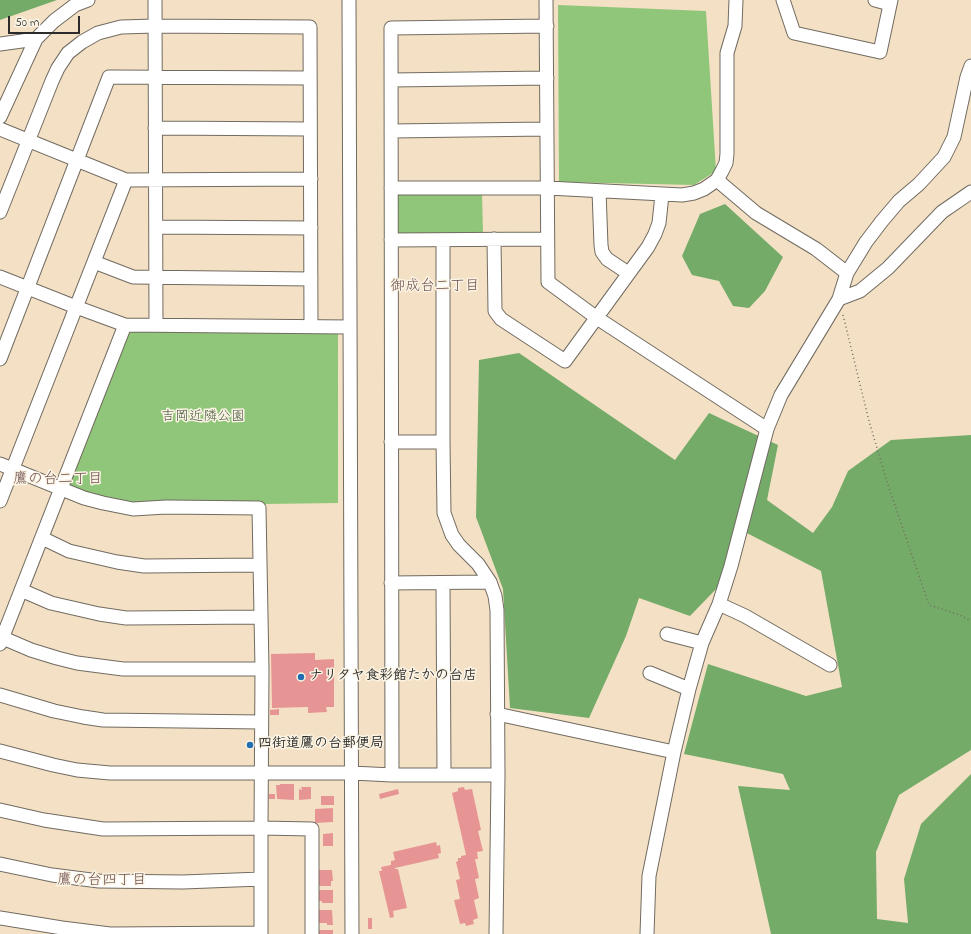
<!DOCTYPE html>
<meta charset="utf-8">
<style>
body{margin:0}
#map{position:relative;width:971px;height:934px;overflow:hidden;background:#f4e1c5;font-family:"Indie Flower",sans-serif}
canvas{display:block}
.scale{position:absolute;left:8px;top:16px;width:72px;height:18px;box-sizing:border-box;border:2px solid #2b2b2b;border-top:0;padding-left:5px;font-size:12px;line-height:14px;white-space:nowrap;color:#2b2b2b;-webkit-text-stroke:3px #fcf5e5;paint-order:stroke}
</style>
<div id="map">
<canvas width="971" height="934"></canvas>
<div class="scale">50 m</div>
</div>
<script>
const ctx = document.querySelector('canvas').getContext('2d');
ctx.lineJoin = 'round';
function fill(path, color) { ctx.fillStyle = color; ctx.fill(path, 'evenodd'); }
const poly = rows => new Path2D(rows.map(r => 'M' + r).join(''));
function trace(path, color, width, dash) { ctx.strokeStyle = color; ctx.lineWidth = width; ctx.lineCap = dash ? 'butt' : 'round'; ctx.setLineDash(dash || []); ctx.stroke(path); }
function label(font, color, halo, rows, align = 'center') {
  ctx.font = font + ' "Indie Flower","Klee One",sans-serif'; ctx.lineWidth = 3; ctx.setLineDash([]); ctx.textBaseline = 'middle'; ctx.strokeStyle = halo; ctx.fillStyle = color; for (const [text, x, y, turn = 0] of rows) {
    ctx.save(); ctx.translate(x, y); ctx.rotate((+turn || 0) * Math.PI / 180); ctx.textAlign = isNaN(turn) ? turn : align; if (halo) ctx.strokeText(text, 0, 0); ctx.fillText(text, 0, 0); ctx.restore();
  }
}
fill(poly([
 [558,5,706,11,716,171,694,185,559,182],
 [482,192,483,234,401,236,396,229,395,197,399,193],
 [133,331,338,331,338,503,265,504,133,503,88,495,68,485,125,335]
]), '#90c679');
fill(poly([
 [0,0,57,0,0,20],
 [725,204,783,257,765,291,749,308,733,306,719,281,692,275,682,256,700,214],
 [519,353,675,460,709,413,778,445,767,500,813,533,832,507,848,471,891,440,971,435,971,750,899,795,876,852,877,919,908,923,904,879,921,824,971,774,971,934,771,934,738,786,790,790,783,774,684,754,708,664,806,696,842,687,821,571,735,527,720,585,690,616,639,598,626,636,589,718,510,708,503,589,476,517,479,360]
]), '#74ab69');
fill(poly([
 [315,653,315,660,334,659,334,707,326,707,327,712,308,713,308,707,272,708,271,654],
 [279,709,279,715,270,715,270,710],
 [280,784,294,784,294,800,277,799,276,785,280,785],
 [301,787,311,787,311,799,299,800,299,789,302,790],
 [464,787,465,790,472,789,481,830,478,831,483,851,477,852,478,859,475,859,479,878,475,879,479,898,474,900,478,918,473,920,474,924,466,926,465,923,460,924,454,900,460,899,456,880,460,879,456,862,458,861,458,858,461,858,461,856,466,855,452,793,458,791,458,788],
 [398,789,399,794,380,799,379,794],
 [269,794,275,794,275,799,269,799],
 [321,796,334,796,334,805,321,805],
 [333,808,333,822,315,823,315,809],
 [333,833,333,846,323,846,323,834],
 [436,842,437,846,440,845,441,853,438,854,439,858,395,868,395,869,398,869,407,908,393,911,394,917,390,918,379,871,382,871,381,867,391,865,391,861,395,860,393,852],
 [317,870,332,870,333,881,331,881,331,886,318,886],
 [318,890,333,890,333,903,322,903,322,901,318,901],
 [318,910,332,910,333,925,327,925,327,923,319,923],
 [368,918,372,918,372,929,368,929],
 [319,930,333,930,333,934,319,934]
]), '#e79594');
const minor = poly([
 [155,0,156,325],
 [349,0,352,934],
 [546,0,548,282,597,318,767,429],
 [783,0,794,33,880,52,891,0],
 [875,0,890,4],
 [0,44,36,39],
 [391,80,547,78],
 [0,117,36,39,54,21,75,5,88,0],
 [155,128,310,129],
 [0,129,126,180,311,179],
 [391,131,547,129],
 [717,180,756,213,816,249,847,273],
 [391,188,548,188,682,195,694,193,704,189,717,180,722,171,726,163,727,154,727,53,735,26,736,0],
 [599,191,601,245,602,252,607,259,628,273],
 [0,212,52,81,58,68,68,53,82,42,98,33,121,27,155,26,310,27,311,326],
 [156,227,311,228],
 [494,239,495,311,501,319,565,361,648,247,655,234,659,223,662,195],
 [391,240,547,239],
 [443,240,443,442,444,513,452,535,459,545,478,564,490,582,495,596,497,610,498,775,496,934],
 [94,262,133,277,311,279],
 [0,277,76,307,125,325,350,327],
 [839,299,860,291,888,268,942,212,971,192],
 [0,359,109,77,310,78],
 [391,442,443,442],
 [0,464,84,498,103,503,133,509,166,507,259,508,262,669,261,828,261,934],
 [0,501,126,180],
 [42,538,69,551,117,562,144,566,260,565],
 [391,583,490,582],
 [443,583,444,774],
 [21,590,51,603,99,614,126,618,261,617],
 [719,604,745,616,830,665],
 [667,634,702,643],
 [3,638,31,650,57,658,77,663,123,669,262,669],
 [0,644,125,325],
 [650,673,689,689],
 [0,695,54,711,83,717,103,720,261,722],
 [497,714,674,752],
 [0,751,53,765,77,770,110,773,352,773,392,775,498,775],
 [392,775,391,28,547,26],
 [0,810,44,820,103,829,261,828,312,829,312,934],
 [0,864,52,875,99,881,183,882,261,879],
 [0,918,62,928,110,934,261,933],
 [647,934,649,876,674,752,689,689,702,643,719,604,731,566,767,429,781,395,839,299,847,273,866,242,882,221,899,201,919,184,944,157,954,137,967,77,971,66]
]);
trace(minor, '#716b61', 15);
trace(poly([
 [843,315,869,421,887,482,929,605,960,615,971,621]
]), '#716b61', 1.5, [1, 3]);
trace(minor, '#fff', 13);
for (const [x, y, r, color] of [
 [301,677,4,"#1f6fb2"],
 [250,745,4,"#1f6fb2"]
]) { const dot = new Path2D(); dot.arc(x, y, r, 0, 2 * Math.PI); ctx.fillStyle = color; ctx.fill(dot); trace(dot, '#fcf5e5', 1.5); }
label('14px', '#495a42', '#fcf5e5', [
 ["吉岡近隣公園",203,418]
]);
label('bold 14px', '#2b2b2b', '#fcf5e5', [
 ["ナリタヤ食彩館たかの台店",309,677],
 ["四街道鷹の台郵便局",258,745]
], 'left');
label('15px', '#6d5050', '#fcf5e5', [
 ["御成台二丁目",435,288],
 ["鷹の台二丁目",58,481],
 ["鷹の台四丁目",102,882]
]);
</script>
